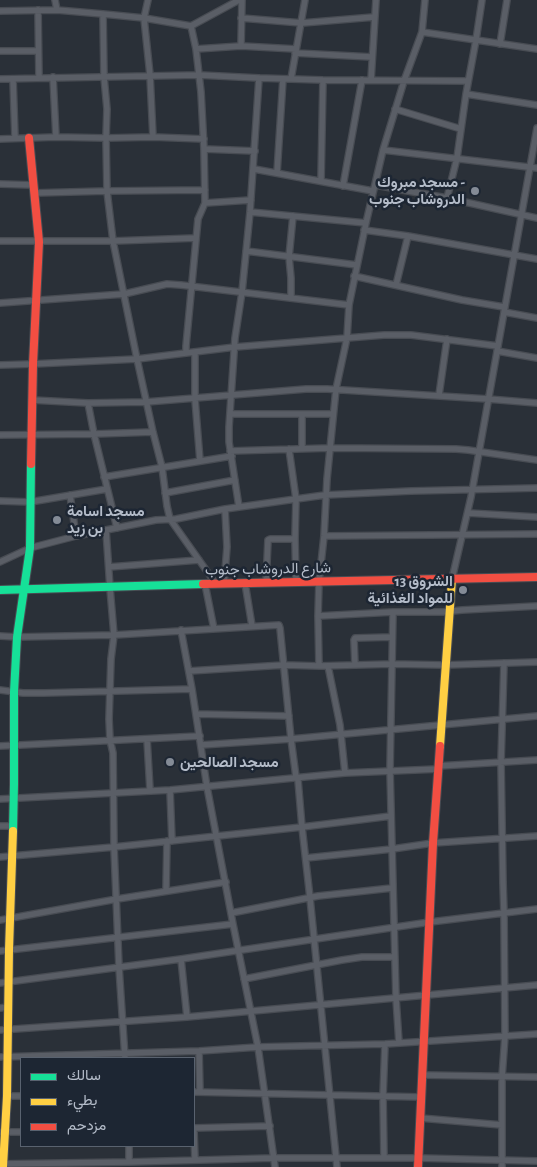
<!DOCTYPE html>
<meta charset="utf-8">
<style>
body{margin:0}
#map{position:relative;width:537px;height:1167px;overflow:hidden;background:#2a3038;font-family:"Alegreya Sans",Vazirmatn,sans-serif}
canvas{display:block}
.legend{position:absolute;left:20px;top:1057px;width:175px;height:90px;box-sizing:border-box;background:#1d2633;border:1px solid #59626f;margin:0;padding:6px 9px;list-style:none;font-size:15px;color:#b4bcc9}
.legend li{display:flex;align-items:center;gap:10px;height:25px}
.legend b{width:25px;border:1px solid #59626f}
</style>
<div id="map">
<canvas width="537" height="1167"></canvas>
<ul class="legend">
<li><b style="height:6px;background:#16e098"></b>سالك</li>
<li><b style="height:6px;background:#ffcf43"></b>بطيء</li>
<li><b style="height:6px;background:#f24e42"></b>مزدحم</li>
</ul>
</div>
<script>
const ctx = document.querySelector('canvas').getContext('2d');
ctx.lineJoin = 'round';
const poly = rows => new Path2D(rows.map(r => 'M' + r).join(''));
function trace(path, color, width, dash) { ctx.strokeStyle = color; ctx.lineWidth = width; ctx.lineCap = dash ? 'butt' : 'round'; ctx.setLineDash(dash || []); ctx.stroke(path); }
function label(font, color, halo, rows, align = 'center') {
  ctx.font = font + ' "Alegreya Sans",Vazirmatn,sans-serif'; ctx.lineWidth = 5; ctx.setLineDash([]); ctx.textBaseline = 'middle'; ctx.strokeStyle = halo; ctx.fillStyle = color; for (const [text, x, y, turn = 0] of rows) {
    ctx.save(); ctx.translate(x, y); ctx.rotate((+turn || 0) * Math.PI / 180); ctx.textAlign = isNaN(turn) ? turn : align; if (halo) ctx.strokeText(text, 0, 0); ctx.fillText(text, 0, 0); ctx.restore();
  }
}
const street = poly([
 [55,0,57,10],
 [148,0,144,18,150,75,153,137],
 [38,10,39,78],
 [0,11,57,10,103,14,144,18,191,26,239,0],
 [103,14,104,77,107,109,106,138,107,191,113,241,137,359,153,432,162,467,167,506,170,519,216,584],
 [241,18,302,23,374,17],
 [422,32,537,49],
 [500,44,507,0],
 [241,46,242,0],
 [196,49,241,46,296,49],
 [0,51,38,51],
 [295,53,372,57],
 [53,77,56,137],
 [0,79,199,75,259,78,323,80,468,81],
 [13,79,15,138],
 [291,79,305,0],
 [371,80,376,0],
 [466,94,537,105],
 [395,109,461,129],
 [0,139,56,137,106,138,153,137,204,139],
 [204,149,255,151],
 [383,150,537,168],
 [254,169,373,191],
 [277,173,283,79],
 [321,181,323,80],
 [0,184,33,185],
 [375,185,447,198,537,218],
 [343,186,362,80],
 [34,193,107,191,205,190],
 [447,198,457,158,466,94,476,40,482,0],
 [205,203,251,200],
 [250,212,366,223],
 [364,230,408,236,537,259],
 [0,241,113,241,196,238],
 [246,251,357,265],
 [354,276,462,300,504,307],
 [396,285,408,236],
 [291,298,291,278,289,257,293,216],
 [0,303,124,294,167,284,181,285,349,305],
 [504,312,537,318],
 [497,351,537,358],
 [186,352,186,346,198,219,205,203,204,149,201,92,196,49,191,26],
 [195,352,195,399,200,461],
 [0,365,33,364,137,359,235,347,384,335,411,335,498,346],
 [439,395,447,339],
 [32,400,88,403,146,402,306,389,327,389,488,399,537,403],
 [88,403,94,434,117,528],
 [230,414,333,414],
 [302,414,302,449],
 [0,435,94,434,153,432],
 [289,449,296,499,295,539,296,582],
 [230,451,330,448,456,449,468,450,537,460],
 [104,477,232,456],
 [165,493,235,480],
 [70,495,76,536],
 [0,501,30,502,107,489],
 [239,507,229,442,229,427,235,338,242,292,250,212,259,78],
 [468,513,537,517],
 [106,530,110,588,114,635,111,659,109,719,110,740,113,753,114,847,119,967,125,1058],
 [324,536,537,534],
 [0,562,30,548,76,536,156,520,176,519,225,509,296,499,325,495,411,491,537,488],
 [109,567,199,560],
 [452,579,471,497,537,128],
 [245,583,252,626],
 [266,583,268,540,270,539,295,539],
 [205,584,214,629],
 [224,584,227,547,225,509],
 [393,612,390,770,396,998,399,1043],
 [318,616,393,612,443,612,462,610,537,606],
 [181,630,192,689,207,787,233,924,258,1047,275,1167],
 [0,636,17,637,114,635,279,625,280,628,291,739,296,777,298,780,302,827,310,898,337,1167],
 [355,665,354,640,355,638,392,637],
 [319,666,318,616,319,582,324,536,327,479,336,389,347,338,349,305,366,223,383,150,404,81,422,32,425,0],
 [328,666,340,725,345,773],
 [189,671,284,665,319,666,392,664,445,665,537,662],
 [0,690,23,693,44,693,192,689],
 [196,714,289,716],
 [147,739,150,790],
 [201,745,291,739,537,716],
 [0,746,200,736],
 [438,766,537,760],
 [170,790,172,841],
 [0,799,170,790,345,773,438,769],
 [0,826,12,826],
 [0,857,114,847,302,827,391,816],
 [306,858,392,849,433,843,537,836],
 [166,891,167,841],
 [231,913,318,896,392,888],
 [0,920,117,899,226,882],
 [0,951,233,924],
 [181,959,187,1017],
 [244,979,342,960,362,957,395,957],
 [0,983,181,959,430,922,537,909],
 [0,1008,8,1007],
 [0,1030,187,1017,537,985],
 [199,1051,200,1092],
 [0,1057,199,1051,258,1047,385,1044,537,1034],
 [422,1075,537,1077],
 [194,1092,421,1097],
 [7,1096,21,1096],
 [420,1118,502,1125],
 [194,1128,270,1126],
 [0,1132,21,1132],
 [194,1132,195,1160],
 [129,1146,129,1162],
 [384,1158,383,1096,385,1044],
 [0,1164,129,1162,273,1158,418,1158,537,1161],
 [502,1167,502,1077,505,1036,504,913,503,883,501,762,504,663]
]);
const fast = poly([
 [0,590,203,584],
 [13,831,14,784,14,692,17,637,30,548,31,464]
]);
const slow = poly([
 [440,746,452,579],
 [3,1167,7,1096,9,950,13,831]
]);
const jam = poly([
 [29,138,39,242,33,364,31,464],
 [203,584,537,577],
 [418,1167,433,843,440,746]
]);
trace(street, '#484c53', 8);
trace(fast, '#484c53', 10);
trace(slow, '#484c53', 10);
trace(jam, '#484c53', 10);
trace(street, '#5a5e66', 5.5);
trace(fast, '#16e098', 8);
trace(slow, '#ffcf43', 8);
trace(jam, '#f24e42', 8);
for (const [x, y, r, color] of [
 [475,191,5,"#848b96"],
 [57,520,5,"#848b96"],
 [463,590,5,"#848b96"],
 [170,762,5,"#848b96"]
]) { const dot = new Path2D(); dot.arc(x, y, r, 0, 2 * Math.PI); ctx.fillStyle = color; ctx.fill(dot); trace(dot, '#1d2633', 2); }
label('bold 15px', '#b4bcc9', '#1d2633', [
 ["مسجد مبروك -",465,182],
 ["الدروشاب جنوب",465,199],
 ["مسجد اسامة",67,511,"left"],
 ["بن زيد",67,528,"left"],
 ["الشروق 13",453,581],
 ["للمواد الغذائية",453,598],
 ["مسجد الصالحين",180,762,"left"]
], 'right');
label('15px', '#b4bcc9', '#1d2633', [
 ["شارع الدروشاب جنوب",268,569,-1]
]);
</script>
